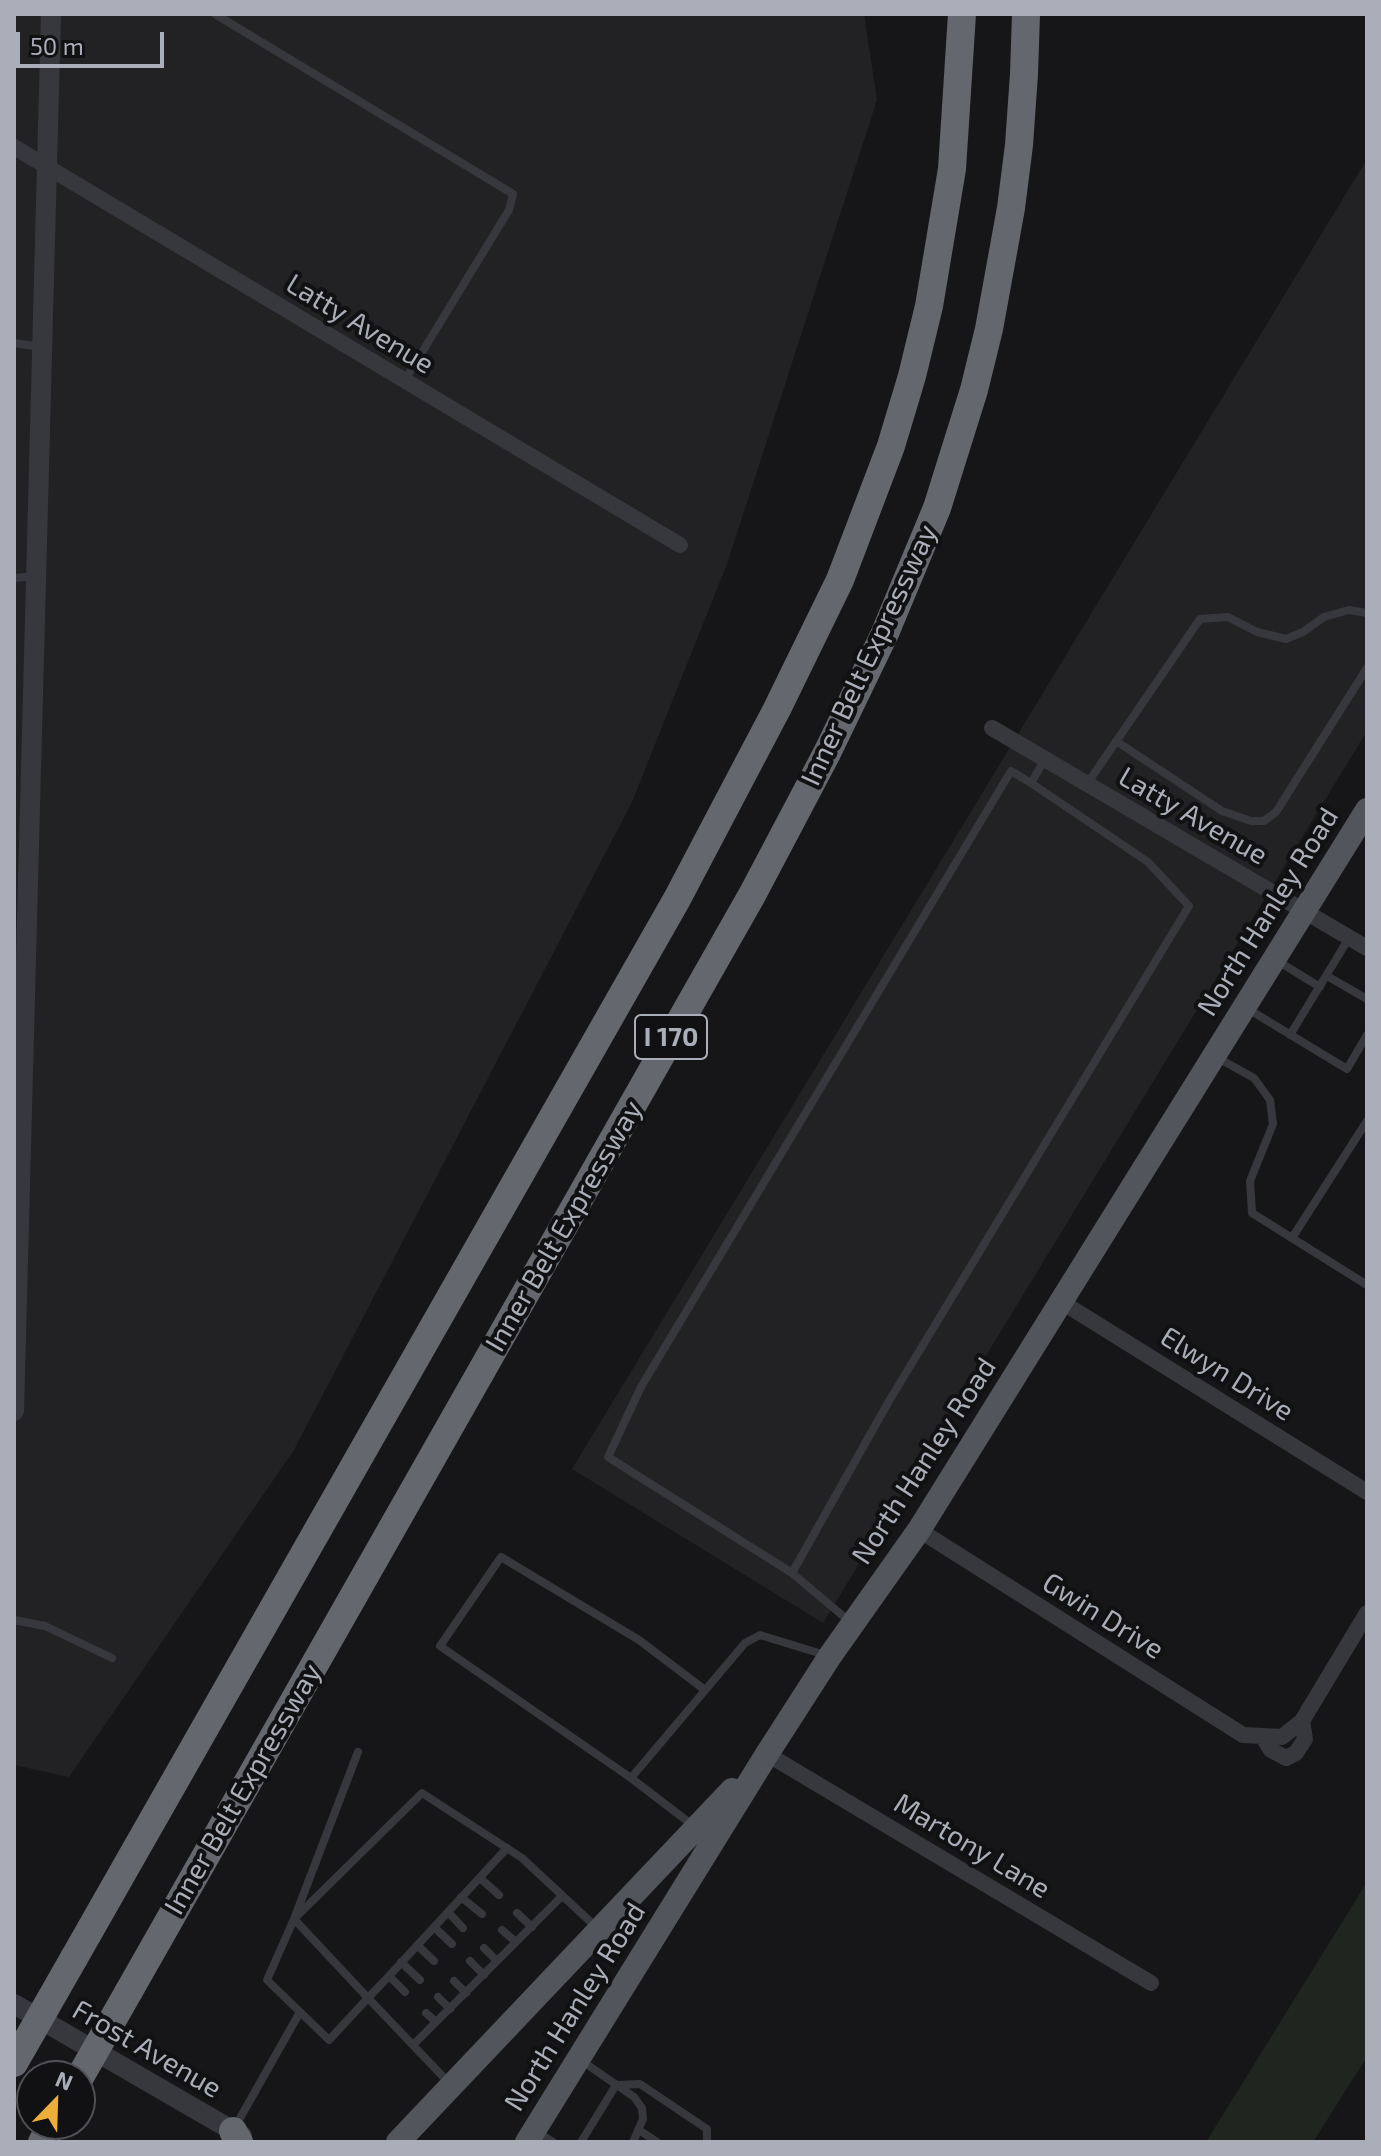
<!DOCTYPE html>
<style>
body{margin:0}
#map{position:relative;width:1381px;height:2156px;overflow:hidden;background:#161618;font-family:"Exo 2",sans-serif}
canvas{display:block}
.frame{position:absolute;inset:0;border:16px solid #a9aeb8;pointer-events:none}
.north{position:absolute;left:16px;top:2060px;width:80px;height:80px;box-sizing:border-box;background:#111113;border:2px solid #4e5055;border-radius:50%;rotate:23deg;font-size:22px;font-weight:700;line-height:32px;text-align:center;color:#a9aeb8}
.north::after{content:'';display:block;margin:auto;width:28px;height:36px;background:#edae39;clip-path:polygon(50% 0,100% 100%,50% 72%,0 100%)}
.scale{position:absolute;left:16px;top:32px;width:148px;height:36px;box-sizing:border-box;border:4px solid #a9aeb8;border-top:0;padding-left:10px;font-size:24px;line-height:28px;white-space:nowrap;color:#a9aeb8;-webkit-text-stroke:6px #111113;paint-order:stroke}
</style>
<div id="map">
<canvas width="1381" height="2156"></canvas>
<div class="frame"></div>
<div class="north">N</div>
<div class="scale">50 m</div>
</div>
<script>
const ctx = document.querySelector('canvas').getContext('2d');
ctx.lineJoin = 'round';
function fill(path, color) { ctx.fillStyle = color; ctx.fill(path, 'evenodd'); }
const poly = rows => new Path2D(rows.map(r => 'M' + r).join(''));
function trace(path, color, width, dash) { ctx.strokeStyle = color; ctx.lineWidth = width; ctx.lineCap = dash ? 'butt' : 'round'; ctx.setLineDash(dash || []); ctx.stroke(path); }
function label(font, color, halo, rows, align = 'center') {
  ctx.font = font + ' "Exo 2",sans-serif'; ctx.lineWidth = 8; ctx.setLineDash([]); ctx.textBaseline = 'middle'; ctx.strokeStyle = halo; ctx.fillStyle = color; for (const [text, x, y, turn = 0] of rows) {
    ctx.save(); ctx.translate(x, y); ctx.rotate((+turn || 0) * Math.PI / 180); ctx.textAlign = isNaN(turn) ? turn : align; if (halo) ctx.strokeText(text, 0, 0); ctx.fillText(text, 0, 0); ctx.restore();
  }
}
fill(poly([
 [14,14,864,14,877,100,727,564,632,802,294,1450,69,1777,14,1765],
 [1367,159,1367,731,823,1623,572,1469]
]), '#222225');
fill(poly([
 [1367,1882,1367,2057,1313,2142,1206,2142]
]), '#1e261f');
trace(poly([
 [215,14,513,194,509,210,405,380],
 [14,343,41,347],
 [14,578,36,576],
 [1116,741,1222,811,1251,821,1264,821,1276,812,1367,668],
 [1087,784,1200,619,1228,617,1257,632,1286,639,1303,632,1324,617,1349,610,1367,613],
 [1276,960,1320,987],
 [1327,976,1367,999],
 [1248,1009,1347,1069,1367,1035],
 [1290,1035,1349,938],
 [1218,1058,1254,1078,1270,1100,1273,1124,1250,1181,1252,1213,1367,1285],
 [1292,1238,1367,1121],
 [792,1573,608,1457,641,1387,1011,771,1031,783],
 [14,1620,45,1626,112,1658],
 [849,1621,792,1573,889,1401,1189,906,1148,862,1031,783,1045,759],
 [358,1752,294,1919,422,1793,522,1858,596,1927],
 [631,1778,440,1646,501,1557,639,1640,705,1690],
 [695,1827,631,1778,745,1643,760,1635,825,1655],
 [480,1878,499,1895],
 [461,1897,482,1914],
 [448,1912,463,1928],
 [517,1913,532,1927],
 [434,1927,452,1944],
 [502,1930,516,1942],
 [417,1945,434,1961],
 [484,1948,497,1961],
 [470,1961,484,1975],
 [401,1962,420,1980],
 [389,1976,405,1992],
 [454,1981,466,1993],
 [438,1997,450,2009],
 [426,2013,436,2022],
 [413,2045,562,1896],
 [579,2059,634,2097,642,2108,643,2119,633,2142],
 [450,2084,368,1998,294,1919,267,1980,329,2040,368,1998,389,1976,507,1848],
 [235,2127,300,2012],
 [639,2130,657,2142],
 [537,2132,553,2142],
 [581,2142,616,2085,640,2084,707,2129,707,2142]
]), '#37383d', 8);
trace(poly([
 [14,147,680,545],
 [992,728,1367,948],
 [1060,1301,1367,1492],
 [919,1530,1243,1735,1282,1737,1302,1721,1367,1613],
 [1263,1737,1271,1750,1286,1758,1296,1753,1305,1739,1302,1721],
 [767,1754,1151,1983]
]), '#37383d', 16);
trace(poly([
 [14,1411,51,14],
 [14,2004,242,2136]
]), '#37383d', 20);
trace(poly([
 [398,2142,732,1790],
 [527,2142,767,1754,830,1656,919,1530,1367,810]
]), '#53555c', 24);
trace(poly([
 [74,1958,677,899,777,709,840,580,891,446,912,376,929,306,952,169,962,14],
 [129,1991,752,895,827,753,885,633,937,508,974,390,989,329,1011,208,1019,145,1024,74,1026,14],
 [233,2131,239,2142],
 [42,2142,53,2124]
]), '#64676e', 28);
trace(poly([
 [14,2063,74,1958],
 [80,2077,129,1991]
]), '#64676e', 28);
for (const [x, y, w] of [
 [671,1037,72]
]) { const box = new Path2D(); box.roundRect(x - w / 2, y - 22, w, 44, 6); ctx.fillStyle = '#111113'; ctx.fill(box); trace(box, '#a9aeb8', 2); }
label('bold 26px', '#a9aeb8', null, [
 ["I 170",671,1037]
]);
label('28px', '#a9aeb8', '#111113', [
 ["Latty Avenue",360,324,31],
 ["Inner Belt Expressway",869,655,-65],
 ["Latty Avenue",1193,816,30],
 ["North Hanley Road",1268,912,-58],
 ["Inner Belt Expressway",564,1226,-60],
 ["Elwyn Drive",1227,1374,32],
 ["North Hanley Road",924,1461,-57],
 ["Gwin Drive",1103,1616,32],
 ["Inner Belt Expressway",243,1789,-60],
 ["Martony Lane",972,1846,31],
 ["North Hanley Road",575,2007,-58],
 ["Frost Avenue",147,2049,30]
]);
</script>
